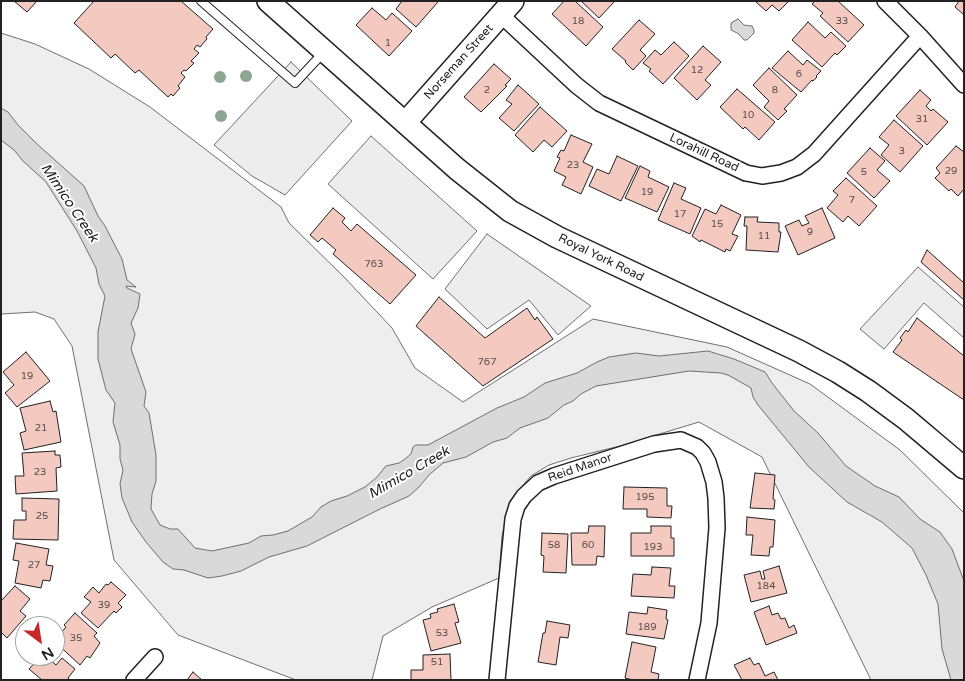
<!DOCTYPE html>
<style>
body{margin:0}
#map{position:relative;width:965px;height:681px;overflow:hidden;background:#fff;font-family:"Varela Round",sans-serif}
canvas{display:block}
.frame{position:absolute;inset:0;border:2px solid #222;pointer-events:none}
.north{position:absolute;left:15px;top:616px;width:50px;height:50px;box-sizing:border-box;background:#fff;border:1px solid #a7a7a7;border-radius:50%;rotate:149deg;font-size:14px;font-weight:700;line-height:20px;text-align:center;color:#222}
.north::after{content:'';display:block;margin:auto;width:18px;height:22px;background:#c62828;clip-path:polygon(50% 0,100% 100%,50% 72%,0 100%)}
</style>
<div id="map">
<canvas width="965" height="681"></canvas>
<div class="frame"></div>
<div class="north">N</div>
</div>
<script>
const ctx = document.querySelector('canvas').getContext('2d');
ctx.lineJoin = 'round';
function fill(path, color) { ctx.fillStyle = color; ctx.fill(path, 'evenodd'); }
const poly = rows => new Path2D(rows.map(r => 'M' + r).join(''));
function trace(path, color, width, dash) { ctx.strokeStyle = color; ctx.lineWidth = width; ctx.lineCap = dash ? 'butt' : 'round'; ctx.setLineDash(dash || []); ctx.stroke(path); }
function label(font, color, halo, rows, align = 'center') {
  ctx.font = font + ' "Varela Round",sans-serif'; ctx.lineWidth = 4; ctx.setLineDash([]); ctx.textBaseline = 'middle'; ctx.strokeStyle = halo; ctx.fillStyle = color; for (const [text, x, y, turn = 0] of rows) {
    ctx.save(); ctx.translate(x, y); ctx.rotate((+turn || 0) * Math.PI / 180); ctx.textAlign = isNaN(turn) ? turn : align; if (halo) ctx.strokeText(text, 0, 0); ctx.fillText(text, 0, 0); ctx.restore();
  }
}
const green = poly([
 [1,33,35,44,89,69,150,107,281,207,289,223,344,277,392,328,415,368,463,402,593,319,727,347,810,384,900,450,964,513,964,680,871,680,762,457,699,422,620,446,571,458,549,465,531,476,518,491,508,511,502,536,499,578,432,607,383,636,372,680,296,680,178,635,114,560,72,346,54,319,35,312,1,314,1,33]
]);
fill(green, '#eee');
trace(green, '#6f6f6f', 1);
const parking = poly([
 [291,62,352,121,285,195,252,176,214,145,291,62],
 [371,136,477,231,433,279,328,184,371,136],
 [487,234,591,306,558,335,529,300,487,329,445,289,487,234],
 [918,267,964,307,964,338,924,303,884,349,860,329,918,267]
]);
fill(parking, '#ededed');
trace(parking, '#6f6f6f', 1);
const water = poly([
 [738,19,744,25,752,26,754,30,754,33,747,40,744,40,739,34,731,30,731,23,738,19],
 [1,108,8,112,18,125,37,144,84,186,98,216,105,226,122,259,127,280,136,287,126,286,127,288,140,294,138,308,131,323,135,334,131,349,146,392,144,406,149,413,156,455,156,481,152,494,151,509,160,525,170,529,178,529,195,548,212,551,249,543,261,536,273,535,288,531,312,517,321,507,331,501,347,496,365,487,377,477,386,466,399,463,405,459,411,454,413,447,416,445,428,445,497,408,524,397,545,383,577,373,597,362,609,357,636,353,659,356,708,351,734,359,765,372,772,383,794,411,818,433,846,466,875,486,899,497,920,519,940,532,952,549,964,581,964,680,951,680,942,649,938,604,926,575,912,548,882,522,847,502,809,467,758,405,753,397,751,388,728,375,721,373,689,371,596,386,581,394,573,401,564,405,548,418,520,428,507,438,493,442,466,457,443,463,429,475,419,487,409,496,380,509,307,546,269,557,241,571,222,576,208,578,184,570,173,569,163,562,146,542,132,522,122,498,120,484,123,470,120,459,120,445,113,422,115,403,106,390,98,359,98,332,105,296,99,284,96,268,77,231,46,182,23,161,14,150,1,140,1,108]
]);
fill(water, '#d9d9d9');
trace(water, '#6f6f6f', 1);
const building = poly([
 [14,1,37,1,27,12,14,1],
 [94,1,181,1,213,29,206,37,207,39,200,47,197,45,194,49,199,53,191,61,194,63,186,71,184,70,181,73,185,77,178,86,180,88,173,96,171,94,168,97,139,70,135,73,115,54,111,58,74,23,94,1],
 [402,1,437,1,438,2,416,27,396,9,402,1],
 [564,1,575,1,603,27,586,46,552,14,564,1],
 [581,1,615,1,599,18,581,1],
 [755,1,789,1,779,11,772,5,766,11,755,1],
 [815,1,838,1,864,25,848,42,820,16,823,13,812,4,815,1],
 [959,1,964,1,964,15,955,7,959,1],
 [372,8,386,20,392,13,412,31,389,56,356,25,372,8],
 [639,20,655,34,640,50,646,56,633,70,625,62,626,61,612,49,639,20],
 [808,22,825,38,831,32,846,46,837,55,835,53,822,67,792,40,808,22],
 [674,42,689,56,663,84,649,71,651,69,643,63,655,50,661,55,674,42],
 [703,46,721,62,705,80,711,85,697,100,674,78,703,46],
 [788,51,803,65,807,60,821,71,816,76,817,77,813,81,812,80,801,92,772,68,788,51],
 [494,64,511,79,505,85,507,86,481,112,464,97,494,64],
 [769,68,797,95,784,109,787,111,778,120,764,107,769,101,753,85,769,68],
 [518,85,539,104,514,131,499,118,512,104,506,100,518,85],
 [737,89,775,122,759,140,745,127,743,129,720,107,737,89],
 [920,90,931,100,926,106,931,111,933,109,948,122,927,145,896,116,920,90],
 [540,107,567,131,552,147,544,140,533,152,515,135,540,107],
 [894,120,923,146,900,172,881,155,889,145,879,137,894,120],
 [571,135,592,144,583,162,593,167,581,194,562,185,566,177,554,171,560,158,557,157,561,150,564,151,571,135],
 [956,146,964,152,964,189,958,196,951,189,949,191,935,178,940,173,936,168,956,146],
 [870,148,885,161,877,170,890,181,874,198,847,173,870,148],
 [617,156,638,166,621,201,589,186,597,169,609,174,617,156],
 [640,166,650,171,648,177,669,187,657,212,625,198,640,166],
 [846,178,877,206,859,226,848,216,843,222,827,208,838,195,833,191,846,178],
 [674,183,686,188,681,199,701,208,690,234,658,220,674,183],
 [721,205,741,215,732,234,738,236,730,251,726,249,725,252,701,240,700,242,692,236,705,209,716,214,721,205],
 [333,208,345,218,342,222,351,231,357,224,416,275,390,304,333,254,336,250,322,238,318,242,310,235,333,208],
 [822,208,835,238,798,255,785,226,799,220,802,226,809,223,805,216,822,208],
 [745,217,758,217,757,222,779,223,779,232,781,232,778,252,746,250,747,226,744,226,745,217],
 [927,250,964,283,964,300,921,262,927,250],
 [439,297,485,338,527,308,535,320,537,317,553,339,483,386,416,326,439,297],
 [917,318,964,356,964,400,893,352,902,340,900,338,906,330,908,332,917,318],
 [26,352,50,381,17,407,5,393,14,385,3,372,26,352],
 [50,401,53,412,56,411,61,442,24,450,20,433,26,431,20,408,50,401],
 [55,451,55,455,60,455,61,467,56,468,57,491,16,494,15,476,24,476,22,453,55,451],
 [755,473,775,475,773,499,775,500,774,509,750,508,755,473],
 [624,487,667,488,667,506,672,506,671,518,647,517,647,509,623,509,624,487],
 [22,498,59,499,58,540,13,539,14,520,26,520,26,511,22,511,22,498],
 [747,517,775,520,773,547,770,547,769,556,751,555,753,535,746,535,747,517],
 [589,526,605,526,604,557,597,556,596,565,572,565,571,533,588,533,589,526],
 [651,526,671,526,671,538,674,538,674,556,631,556,631,533,651,533,651,526],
 [542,533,568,534,566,573,543,572,544,556,541,555,542,533],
 [16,543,49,549,46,565,53,566,50,581,43,580,41,588,15,583,19,561,13,560,16,543],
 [779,566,787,593,751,602,744,575,760,571,762,579,765,579,763,571,779,566],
 [652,567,671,568,669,586,675,586,674,598,631,596,633,574,651,575,652,567],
 [111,582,126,595,118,603,122,607,116,613,114,611,98,628,81,613,91,602,84,597,93,587,99,593,106,584,108,585,111,582],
 [15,586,30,599,20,611,26,616,7,638,1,632,1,601,15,586],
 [454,604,459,622,455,623,461,643,431,651,423,620,431,618,430,614,438,612,437,609,454,604],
 [769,606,772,615,778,613,781,619,785,618,789,628,794,625,797,633,766,645,754,612,769,606],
 [648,607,667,610,666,619,668,620,664,639,626,634,629,612,647,614,648,607],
 [75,613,97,633,94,636,100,643,90,658,87,656,80,665,55,642,55,640,66,627,64,625,75,613],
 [547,621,570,625,568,638,560,637,556,665,538,662,543,633,545,633,547,621],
 [632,642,656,647,651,672,659,674,658,680,633,680,625,678,632,642],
 [450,654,451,680,411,680,411,670,423,670,423,655,450,654],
 [41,656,46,656,56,665,62,658,75,669,68,678,70,680,42,680,29,669,41,656],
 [750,658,754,665,759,663,765,676,774,672,778,680,742,680,734,665,750,658],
 [193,672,202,680,187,680,193,672]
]);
fill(building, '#f3c9c0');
trace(building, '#222', 1);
const lane = poly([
 [201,1,295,83,323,53]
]);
const street = poly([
 [885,1,920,36,964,85],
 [501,15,576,85,599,103,746,173,762,176,781,173,797,167,814,154,920,36],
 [134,680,155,657],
 [497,680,513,519,517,506,524,496,538,483,554,476,654,444,681,440,697,447,703,453,708,462,714,482,716,498,717,528,709,623,697,680]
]);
const secondary = poly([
 [268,1,457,169,510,211,557,237,799,351,838,372,868,391,906,419,964,468],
 [405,123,513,1]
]);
trace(lane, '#222', 10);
trace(street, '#222', 18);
trace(secondary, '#222', 24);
trace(lane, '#fff', 8);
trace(street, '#fff', 15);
trace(secondary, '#fff', 21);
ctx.fillStyle = '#8da692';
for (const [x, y] of [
 [246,76],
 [220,77],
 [221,116]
]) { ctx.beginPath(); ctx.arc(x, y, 6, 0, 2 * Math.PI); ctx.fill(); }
label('10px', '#564c4a', null, [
 ["18",578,21],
 ["33",842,21],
 ["1",388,43],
 ["12",697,70],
 ["6",799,74],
 ["2",487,90],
 ["8",775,90],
 ["10",748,115],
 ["31",922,119],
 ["3",902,151],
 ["23",573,165],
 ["29",951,171],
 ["5",864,172],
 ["19",647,192],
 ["7",852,200],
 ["17",680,214],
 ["15",717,224],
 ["9",810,232],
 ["11",764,236],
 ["763",374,264],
 ["767",487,362],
 ["19",27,376],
 ["21",41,428],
 ["23",40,472],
 ["195",645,497],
 ["25",42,516],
 ["58",554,545],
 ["60",588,545],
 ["193",653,547],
 ["27",34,565],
 ["184",766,586],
 ["39",104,605],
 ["189",647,627],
 ["53",442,633],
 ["35",76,638],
 ["51",437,662]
]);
label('12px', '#222', '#fff', [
 ["Norseman Street",459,62,-48],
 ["Lorahill Road",704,153,25],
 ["Royal York Road",601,258,26],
 ["Reid Manor",580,468,-19]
]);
label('italic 14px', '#222', '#fff', [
 ["Mimico Creek",69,203,56],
 ["Mimico Creek",409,473,-30]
]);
</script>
